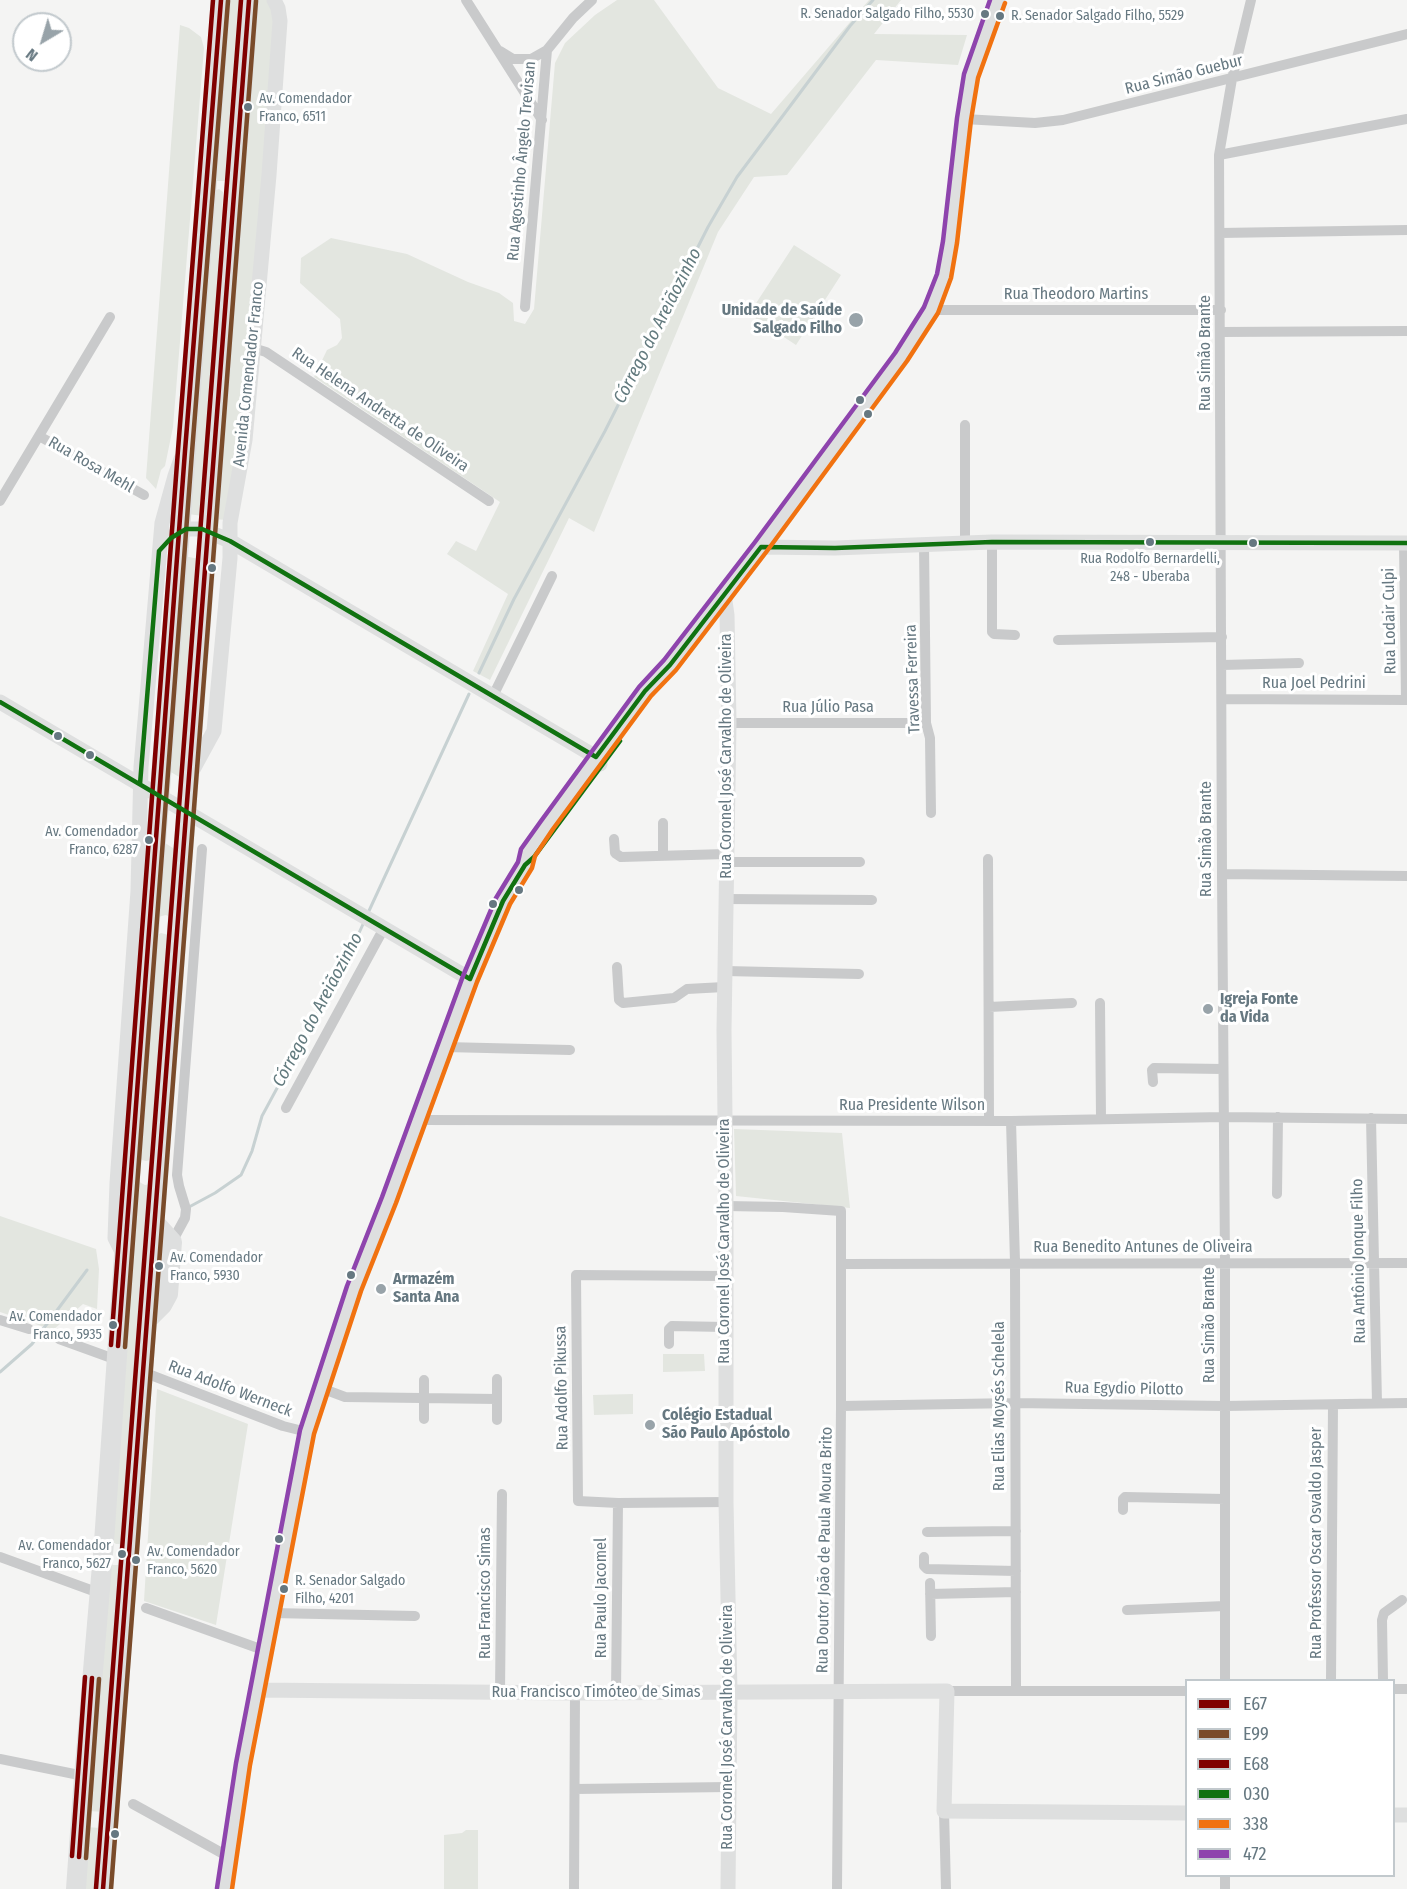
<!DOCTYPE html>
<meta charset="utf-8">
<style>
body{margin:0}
#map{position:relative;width:1407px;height:1889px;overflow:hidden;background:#f4f4f3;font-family:"Fira Sans Condensed",sans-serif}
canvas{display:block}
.legend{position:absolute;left:1185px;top:1679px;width:210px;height:198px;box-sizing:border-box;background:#fff;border:2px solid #c2c9cd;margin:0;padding:8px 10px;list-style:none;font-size:18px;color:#667881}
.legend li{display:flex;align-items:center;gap:12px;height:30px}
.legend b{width:30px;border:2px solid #c2c9cd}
.north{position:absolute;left:12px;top:12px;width:60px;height:60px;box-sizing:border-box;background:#fff;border:2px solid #c2c9cd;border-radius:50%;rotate:218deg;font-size:16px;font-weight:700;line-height:24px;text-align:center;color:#667881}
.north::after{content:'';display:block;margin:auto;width:21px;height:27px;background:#98a3a9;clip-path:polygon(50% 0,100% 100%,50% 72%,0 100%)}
</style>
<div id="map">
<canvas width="1407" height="1889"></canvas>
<ul class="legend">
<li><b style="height:8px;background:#800000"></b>E67</li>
<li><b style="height:8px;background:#7a4b2a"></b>E99</li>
<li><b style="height:8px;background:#800000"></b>E68</li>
<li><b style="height:8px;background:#107210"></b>030</li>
<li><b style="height:8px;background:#f17210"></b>338</li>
<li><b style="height:8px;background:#8e44ad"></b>472</li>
</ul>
<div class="north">N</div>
</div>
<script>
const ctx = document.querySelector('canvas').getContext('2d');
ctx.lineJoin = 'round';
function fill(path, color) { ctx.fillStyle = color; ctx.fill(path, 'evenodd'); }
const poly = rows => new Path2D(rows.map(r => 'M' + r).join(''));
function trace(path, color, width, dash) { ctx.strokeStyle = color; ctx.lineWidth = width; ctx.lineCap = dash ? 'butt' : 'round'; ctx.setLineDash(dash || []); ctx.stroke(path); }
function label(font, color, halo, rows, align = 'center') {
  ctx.font = font + ' "Fira Sans Condensed",sans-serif'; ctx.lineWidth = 6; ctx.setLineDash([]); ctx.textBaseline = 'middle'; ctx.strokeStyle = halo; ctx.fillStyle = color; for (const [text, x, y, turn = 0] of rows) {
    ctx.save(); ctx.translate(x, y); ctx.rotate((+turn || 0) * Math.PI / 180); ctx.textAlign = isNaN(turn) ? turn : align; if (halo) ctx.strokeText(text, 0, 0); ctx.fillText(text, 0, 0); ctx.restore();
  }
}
fill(poly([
 [226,0,242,0,226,181,216,181],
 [256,0,269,0,276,12,252,339,226,520,214,519],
 [617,0,654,0,718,88,771,114,869,0,901,0,874,34,967,35,958,65,876,60,787,175,754,177,718,232,594,532,569,518,490,680,473,671,508,594,447,554,456,541,476,551,500,502,314,377,327,350,337,345,342,338,340,319,300,283,301,258,331,238,407,254,468,282,499,293,513,303,514,321,525,324,534,309,555,63,565,43,595,15],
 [180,25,189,28,201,37,204,48,173,427,165,466,161,470,156,489,146,478],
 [219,189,223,192,217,320,203,516,188,514,214,191],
 [794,245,841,275,796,345,749,314],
 [184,556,199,559,181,778,169,771],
 [162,841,176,850,170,917,166,915,158,917],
 [161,933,169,935,150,1160,146,1161,142,1160,139,1156,157,935],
 [734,1129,842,1133,850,1208,736,1196],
 [137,1179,141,1183,145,1185,150,1184,120,1544,116,1544,113,1542],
 [0,1216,96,1249,99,1269,97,1309,83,1304,53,1330,0,1312],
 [663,1354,704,1354,705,1371,663,1372],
 [157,1389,248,1424,216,1625,144,1601],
 [633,1394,633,1414,594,1415,593,1395],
 [109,1562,113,1565,120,1565,105,1812,88,1811],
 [86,1827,100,1828,96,1889,82,1889],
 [466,1830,478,1830,478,1889,444,1889,444,1835,462,1833]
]), '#e3e6e0');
trace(poly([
 [479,673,514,599,605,431,708,227,737,177,850,26,873,0],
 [368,913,469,694],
 [189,1207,215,1193,241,1175,252,1151,262,1116,349,955,364,922],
 [0,1372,32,1344,87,1270]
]), '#c7d1d2', 3);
trace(poly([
 [466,0,542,120],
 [500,51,513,59,531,59,547,50],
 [964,119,1035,123,1063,120,1407,34],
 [1219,155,1407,119],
 [1220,233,1407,230],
 [525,307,547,50,573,18,592,0],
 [931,310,1221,310],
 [1221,332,1407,331],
 [253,348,266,352,489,501],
 [965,425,965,542],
 [39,436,144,495],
 [0,501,110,317],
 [992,542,992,632,994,634,1015,635],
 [1404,543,1406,700],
 [924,544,926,723,930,738,931,813],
 [1058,640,1222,637],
 [1222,665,1299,663],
 [493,696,552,576],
 [1222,699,1407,700],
 [729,723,926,723],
 [614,839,615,853,621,857,726,854],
 [663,856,663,823],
 [988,859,989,1121],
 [727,862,860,862],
 [1222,874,1407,876],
 [726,899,872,900],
 [617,967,619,1000,623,1003,674,998,687,989,724,987],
 [725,971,859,974],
 [1100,1003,1101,1119],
 [989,1007,1072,1003],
 [445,1047,570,1050],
 [1153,1082,1152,1070,1154,1068,1223,1069],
 [286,1108,384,928],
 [1371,1118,1377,1403],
 [417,1120,1011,1121,1223,1117,1407,1119],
 [1011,1121,1015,1262,1016,1690],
 [1277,1194,1278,1117],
 [726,1206,783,1207,841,1211,841,1406,837,1889],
 [172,1242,185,1218,186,1209,179,1186,177,1175,202,849],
 [842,1264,1407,1263],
 [725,1276,576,1275,578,1501,618,1503,726,1502],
 [0,1320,29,1329],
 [59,1339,117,1360],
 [669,1344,669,1329,672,1326,725,1327],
 [143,1372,283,1426,307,1432],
 [321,1388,345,1397,497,1399],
 [841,1406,1015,1403,1225,1406,1407,1403],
 [424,1419,424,1380],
 [497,1420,497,1379],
 [1123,1510,1123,1499,1125,1497,1225,1499],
 [927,1532,1016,1531],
 [0,1557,99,1593],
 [924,1557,924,1566,927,1569,1016,1571],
 [930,1583,931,1636],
 [930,1594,1016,1592],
 [146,1608,266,1651],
 [1127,1610,1225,1606],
 [272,1613,415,1616],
 [1225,1680,1225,1264,1222,874,1219,155,1232,79,1251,0],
 [1331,1680,1333,1405],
 [1383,1680,1382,1620,1384,1613,1402,1600],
 [1394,1689,1407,1689],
 [947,1691,1186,1691],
 [500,1693,502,1494],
 [616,1693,618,1503],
 [0,1759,84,1776],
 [575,1789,729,1787],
 [133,1804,229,1857],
 [944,1811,946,1889],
 [1225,1876,1225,1889],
 [574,1889,575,1693]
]), '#c9cacb', 10);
trace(poly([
 [173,536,186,529,202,529,230,541,596,757,600,764],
 [761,547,835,548,992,542,1407,543],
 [724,594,727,615,729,723,724,1030,726,1206,726,1502,730,1692,728,1889],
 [0,702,470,979],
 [190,775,214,731,230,558,230,523,245,440,269,175,280,21,278,8,274,0],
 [124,1256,115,1238,117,1183,138,891,141,767,162,523,175,476,181,459],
 [257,1690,575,1693,947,1691,944,1811,1186,1813],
 [1394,1815,1407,1815],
 [224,1889,243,1764,307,1432,354,1288,389,1200,470,979,503,901,525,865,528,853,547,825,645,691,670,665,761,547,901,357,931,310,944,276,950,242,964,119,971,76,998,0]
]), '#dedfdf', 15);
trace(poly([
 [147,1320,162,1305,168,1294,172,1242,154,1222],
 [76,1889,84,1776,104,1542,124,1256,221,0],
 [103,1889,249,0]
]), '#dedfdf', 20);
trace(poly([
 [118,1346,185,451,221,0],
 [79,1857,92,1678],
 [103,1889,249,0]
]), '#800000', 4.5);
trace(poly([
 [125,1347,192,452,228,1],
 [86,1858,99,1679],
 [111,1889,256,1]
]), '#7a4b2a', 4.5);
trace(poly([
 [111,1345,178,450,213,0],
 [72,1856,85,1677],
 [96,1888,241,0]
]), '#800000', 4.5);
trace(poly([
 [0,702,470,979,503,901,525,865,534,857,620,741],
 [140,784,159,551,171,538,186,529,202,529,230,541,596,757,645,691,670,665,761,547,835,548,992,542,1407,543]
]), '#107210', 4.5);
trace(poly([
 [232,1889,250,1765,314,1434,361,1291,396,1203,477,982,510,904,532,868,535,856,553,829,651,696,676,670,767,551,907,361,938,313,951,278,957,243,971,120,978,78,1005,3]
]), '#f17210', 4.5);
trace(poly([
 [217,1888,236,1763,300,1430,347,1286,382,1197,463,976,496,898,518,862,521,849,541,821,639,687,664,660,755,542,895,353,924,307,937,274,943,241,957,118,964,74,990,0]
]), '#8e44ad', 4.5);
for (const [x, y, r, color] of [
 [985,14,5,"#667881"],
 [1000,16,5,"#667881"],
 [248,107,5,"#667881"],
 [856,320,8,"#98a3a9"],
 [860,400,5,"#667881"],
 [868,414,5,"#667881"],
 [1150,542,5,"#667881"],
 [1253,543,5,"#667881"],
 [212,568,5,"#667881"],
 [58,736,5,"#667881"],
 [90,755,5,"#667881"],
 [149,840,5,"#667881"],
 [519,890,5,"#667881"],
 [493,904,5,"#667881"],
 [1208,1009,6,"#98a3a9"],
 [159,1266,5,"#667881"],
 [351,1275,5,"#667881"],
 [381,1289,6,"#98a3a9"],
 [113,1325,5,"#667881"],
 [650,1425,6,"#98a3a9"],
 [279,1539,5,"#667881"],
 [122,1554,5,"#667881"],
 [136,1560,5,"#667881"],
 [284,1589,5,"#667881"],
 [115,1834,5,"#667881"]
]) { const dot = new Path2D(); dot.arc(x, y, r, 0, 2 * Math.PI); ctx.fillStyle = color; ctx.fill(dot); trace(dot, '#fff', 2); }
label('14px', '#667881', '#fff', [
 ["R. Senador Salgado Filho, 5530",974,14,"right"],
 ["R. Senador Salgado Filho, 5529",1011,16],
 ["Av. Comendador",259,99],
 ["Franco, 6511",259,117],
 ["Rua Rodolfo Bernardelli,",1150,559,"center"],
 ["248 - Uberaba",1150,577,"center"],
 ["Av. Comendador",138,832,"right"],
 ["Franco, 6287",138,850,"right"],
 ["Av. Comendador",170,1258],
 ["Franco, 5930",170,1276],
 ["Av. Comendador",102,1317,"right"],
 ["Franco, 5935",102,1335,"right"],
 ["Av. Comendador",111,1546,"right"],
 ["Franco, 5627",111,1564,"right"],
 ["Av. Comendador",147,1552],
 ["Franco, 5620",147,1570],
 ["R. Senador Salgado",295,1581],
 ["Filho, 4201",295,1599]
], 'left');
label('16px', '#667881', '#fff', [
 ["Rua Simão Guebur",1184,75,-14],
 ["Rua Agostinho Ângelo Trevisan",522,161,-85],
 ["Rua Theodoro Martins",1076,295],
 ["Rua Simão Brante",1206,353,-90],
 ["Avenida Comendador Franco",249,374,-84],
 ["Rua Helena Andretta de Oliveira",380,410,34],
 ["Rua Rosa Mehl",91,465,30],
 ["Rua Lodair Culpi",1390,621,-91],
 ["Travessa Ferreira",913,679,-92],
 ["Rua Joel Pedrini",1314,684],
 ["Rua Júlio Pasa",828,708],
 ["Rua Coronel José Carvalho de Oliveira",727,756,-90],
 ["Rua Simão Brante",1207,839,-90],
 ["Rua Presidente Wilson",912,1106],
 ["Rua Coronel José Carvalho de Oliveira",725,1241,-90],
 ["Rua Benedito Antunes de Oliveira",1143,1248],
 ["Rua Antônio Jonque Filho",1359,1261,-91],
 ["Rua Simão Brante",1210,1325,-90],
 ["Rua Adolfo Pikussa",562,1388,-91],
 ["Rua Adolfo Werneck",230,1389,21],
 ["Rua Egydio Pilotto",1124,1389,1],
 ["Rua Elias Moysés Schelela",1000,1406,-90],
 ["Rua Professor Oscar Osvaldo Jasper",1317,1543,-90],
 ["Rua Doutor João de Paula Moura Brito",825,1550,-89],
 ["Rua Francisco Simas",486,1593,-90],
 ["Rua Paulo Jacomel",602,1598,-90],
 ["Rua Francisco Timóteo de Simas",596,1693],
 ["Rua Coronel José Carvalho de Oliveira",728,1727,-90]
]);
label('bold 16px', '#667881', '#fff', [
 ["Unidade de Saúde",842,311,"right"],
 ["Salgado Filho",842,329,"right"],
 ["Igreja Fonte",1220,1000],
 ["da Vida",1220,1018],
 ["Armazém",393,1280],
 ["Santa Ana",393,1298],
 ["Colégio Estadual",662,1416],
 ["São Paulo Apóstolo",662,1434]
], 'left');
label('italic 18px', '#627a7e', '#fff', [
 ["Córrego do Areiãozinho",658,326,-63],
 ["Córrego do Areiãozinho",318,1010,-62]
]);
</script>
